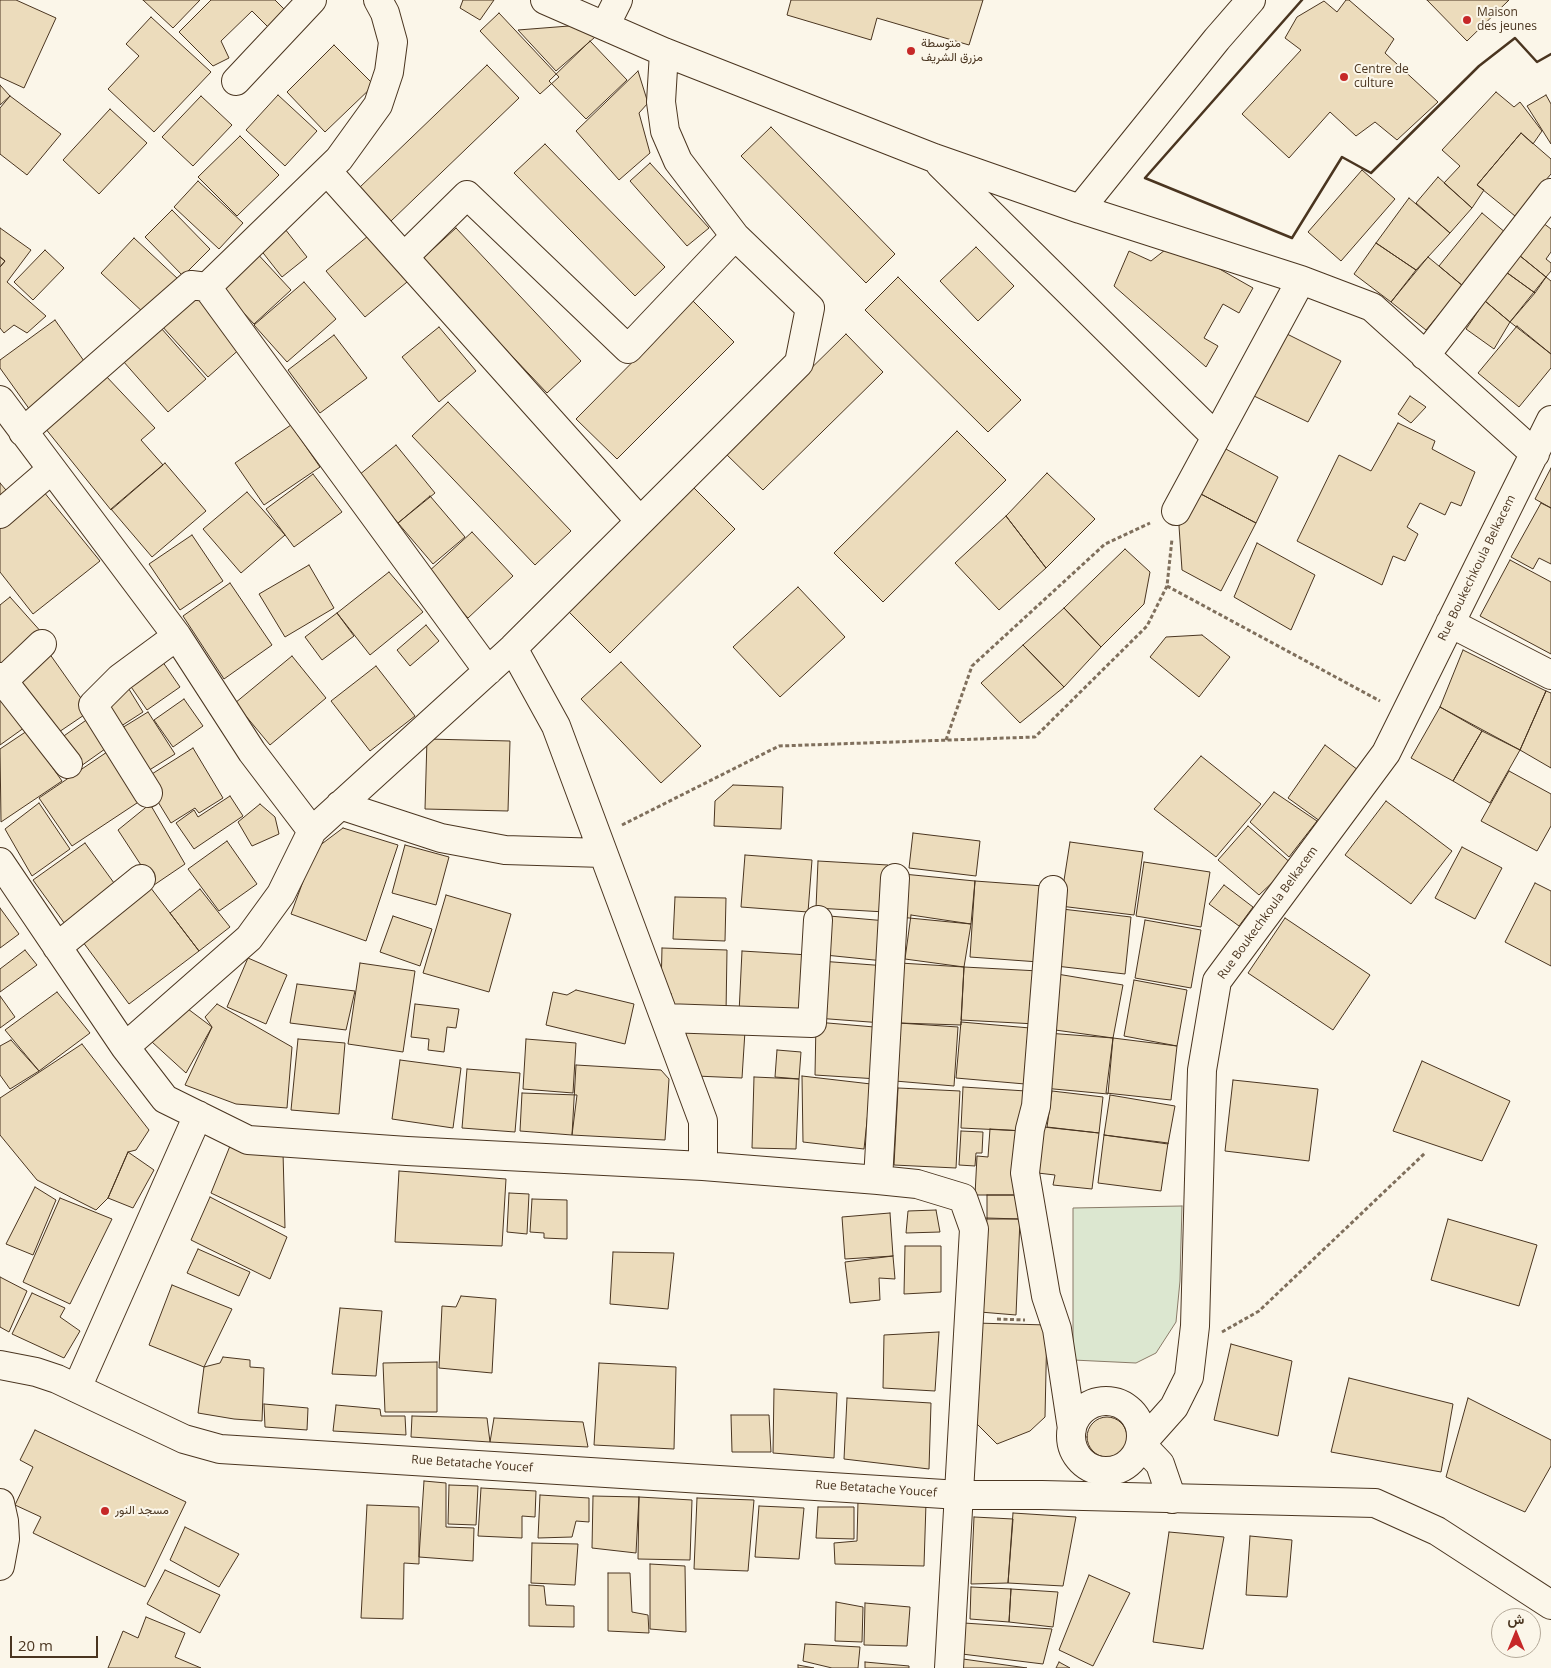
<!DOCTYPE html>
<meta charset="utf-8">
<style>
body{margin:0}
#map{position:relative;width:1551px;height:1668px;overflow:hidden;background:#fbf6e9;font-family:"Open Sans",Vazirmatn,sans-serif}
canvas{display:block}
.north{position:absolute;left:1491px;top:1608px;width:50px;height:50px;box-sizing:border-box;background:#fbf6e9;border:1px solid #b4a999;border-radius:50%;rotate:0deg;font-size:14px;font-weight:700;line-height:20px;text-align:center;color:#4a3520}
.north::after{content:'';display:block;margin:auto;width:18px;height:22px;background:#c62828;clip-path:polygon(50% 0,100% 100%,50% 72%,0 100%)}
.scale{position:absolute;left:10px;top:1636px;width:88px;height:22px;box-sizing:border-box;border:2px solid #4a3520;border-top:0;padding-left:6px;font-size:15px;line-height:18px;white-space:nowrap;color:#4a3520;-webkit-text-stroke:4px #fbf6e9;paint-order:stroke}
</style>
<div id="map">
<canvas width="1551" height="1668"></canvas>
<div class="north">ش</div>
<div class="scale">20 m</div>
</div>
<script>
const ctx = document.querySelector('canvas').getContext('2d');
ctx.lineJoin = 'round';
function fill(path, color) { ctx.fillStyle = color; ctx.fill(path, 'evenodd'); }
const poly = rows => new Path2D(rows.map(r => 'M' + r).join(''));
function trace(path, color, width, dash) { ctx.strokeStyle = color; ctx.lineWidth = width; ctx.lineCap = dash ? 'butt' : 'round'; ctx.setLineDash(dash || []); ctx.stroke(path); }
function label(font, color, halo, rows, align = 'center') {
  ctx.font = font + ' "Open Sans",Vazirmatn,sans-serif'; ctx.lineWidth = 4; ctx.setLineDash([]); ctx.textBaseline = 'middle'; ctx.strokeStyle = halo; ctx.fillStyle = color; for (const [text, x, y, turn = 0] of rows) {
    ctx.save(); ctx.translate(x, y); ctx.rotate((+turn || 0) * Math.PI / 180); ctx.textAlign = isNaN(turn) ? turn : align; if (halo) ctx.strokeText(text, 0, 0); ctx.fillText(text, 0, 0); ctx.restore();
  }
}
const green = poly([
 [1182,1206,1180,1281,1176,1322,1156,1353,1136,1363,1073,1360,1073,1208,1182,1206]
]);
fill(green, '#dce7d0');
trace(green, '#887966', 1);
const building = poly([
 [0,0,16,0,56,18,24,88,0,77,0,0],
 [143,0,200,0,173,28,143,0],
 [211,0,275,0,286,11,269,28,252,11,221,41,229,58,213,66,179,32,211,0],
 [463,0,494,0,480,20,460,8,463,0],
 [791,0,983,0,969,45,877,18,871,40,787,15,791,0],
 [1346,0,1349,0,1394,39,1385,53,1438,102,1397,140,1375,122,1356,136,1330,112,1289,158,1242,114,1301,50,1285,38,1297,17,1324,1,1337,12,1346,0],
 [1427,0,1509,0,1467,41,1427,0],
 [499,13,559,77,540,94,480,31,499,13],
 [151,17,211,72,154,132,108,89,139,56,126,44,151,17],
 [580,19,602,31,556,71,518,30,569,26,580,19],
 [590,41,627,80,586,119,549,81,590,41],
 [334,45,374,85,325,132,287,92,334,45],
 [487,65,519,98,391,221,359,188,487,65],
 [638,71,648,103,639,113,650,153,619,180,576,131,638,71],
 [0,85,10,96,0,105,0,85],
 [1496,92,1514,107,1520,102,1542,131,1533,144,1521,133,1477,185,1484,190,1472,208,1444,183,1460,166,1442,150,1496,92],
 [278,95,317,131,285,166,246,130,278,95],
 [1546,95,1551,104,1551,144,1527,106,1546,95],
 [10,96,61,134,27,175,0,154,0,108,10,96],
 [201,96,232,125,193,166,162,137,201,96],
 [110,109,147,143,99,194,63,160,110,109],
 [771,127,895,254,866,283,741,156,771,127],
 [1521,133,1551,159,1551,174,1515,216,1477,185,1521,133],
 [240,136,279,175,237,216,198,177,240,136],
 [545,144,665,267,635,296,514,173,545,144],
 [650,163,709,228,687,246,630,181,650,163],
 [1362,170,1395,199,1341,261,1308,232,1362,170],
 [1438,177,1472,208,1450,233,1416,203,1438,177],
 [198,181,243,223,219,249,174,207,198,181],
 [1409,198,1450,233,1416,270,1376,243,1409,198],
 [172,210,210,249,183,276,145,237,172,210],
 [1482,213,1506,233,1463,286,1439,266,1482,213],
 [1539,220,1551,229,1551,252,1546,259,1551,263,1551,271,1546,277,1514,251,1539,220],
 [0,228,31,250,7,282,46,316,27,333,14,325,4,333,0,328,0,267,5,261,0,257,0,228],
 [456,228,581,361,547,393,421,260,456,228],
 [285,229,307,257,282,277,260,249,285,229],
 [374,231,413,277,365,317,326,271,374,231],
 [134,238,178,279,145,314,101,273,134,238],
 [1376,243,1416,270,1391,302,1354,274,1376,243],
 [976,247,1014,286,978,321,940,281,976,247],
 [253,249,291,290,254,324,215,282,253,249],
 [45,250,64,268,33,300,14,282,45,250],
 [1165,250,1209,263,1253,288,1239,313,1223,304,1204,338,1218,346,1206,367,1114,286,1129,251,1151,261,1165,250],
 [1514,251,1546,277,1535,293,1506,272,1514,251],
 [0,257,5,261,0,267,0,257],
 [1428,257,1463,286,1426,330,1391,302,1428,257],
 [1506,272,1535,293,1510,322,1485,301,1506,272],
 [898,277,1021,400,988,432,865,310,898,277],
 [1546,277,1551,281,1551,354,1510,322,1546,277],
 [304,282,336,319,287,362,254,325,304,282],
 [195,295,242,347,208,377,161,325,195,295],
 [693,301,734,342,617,459,576,419,693,301],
 [1485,301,1510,322,1494,349,1466,329,1485,301],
 [55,320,89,368,30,410,0,368,0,360,55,320],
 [1517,326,1551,354,1551,368,1519,407,1478,373,1517,326],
 [439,327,476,371,439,402,402,357,439,327],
 [161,328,206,379,168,412,123,361,161,328],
 [846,334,883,372,763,490,725,453,846,334],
 [1287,334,1341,361,1308,422,1254,396,1287,334],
 [334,335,367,378,320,413,288,370,334,335],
 [105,375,155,428,141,440,163,465,111,510,45,428,105,375],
 [1410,396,1426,407,1411,423,1398,414,1410,396],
 [448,402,571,531,535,565,412,436,448,402],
 [1398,423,1435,441,1432,449,1475,472,1461,506,1451,502,1445,515,1420,503,1407,527,1418,534,1405,561,1393,556,1382,585,1297,541,1339,455,1371,471,1398,423],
 [291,425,320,467,264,505,235,463,291,425],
 [957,431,1006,480,883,602,834,553,957,431],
 [396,445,435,493,398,523,359,475,396,445],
 [1224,448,1278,477,1256,523,1199,493,1224,448],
 [165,463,206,511,152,557,111,509,165,463],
 [1551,468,1551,508,1535,499,1551,468],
 [1047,473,1095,519,1046,568,1006,516,1047,473],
 [313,474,342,512,294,547,266,509,313,474],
 [0,483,11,496,0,505,0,483],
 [690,484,735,529,610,653,565,608,690,484],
 [39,486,100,561,33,614,0,572,0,517,39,486],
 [247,492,285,535,241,573,203,529,247,492],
 [1199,493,1256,523,1221,591,1182,570,1179,526,1199,493],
 [430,496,465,537,433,564,398,523,430,496],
 [1541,503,1551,508,1551,564,1539,558,1533,569,1511,557,1541,503],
 [1006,516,1046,568,999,610,955,563,1006,516],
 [472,532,513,576,468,618,427,573,472,532],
 [192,535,223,581,180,610,149,564,192,535],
 [1257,543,1315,575,1291,630,1234,597,1257,543],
 [1125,549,1150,572,1144,604,1101,647,1064,608,1125,549],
 [1510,560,1551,582,1551,654,1480,616,1510,560],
 [309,565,334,608,285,637,259,594,309,565],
 [389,572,423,612,370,655,337,613,389,572],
 [230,583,272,645,224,679,183,616,230,583],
 [798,587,845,637,780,697,733,647,798,587],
 [10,597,43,634,0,670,0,605,10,597],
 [1064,608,1101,647,1064,687,1023,645,1064,608],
 [337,613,354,636,322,660,305,637,337,613],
 [426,625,439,641,410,666,397,650,426,625],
 [1202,635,1230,657,1199,697,1150,657,1166,637,1202,635],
 [1023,645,1064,687,1020,723,981,683,1023,645],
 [1463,650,1546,691,1520,750,1440,707,1463,650],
 [49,653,90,711,56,734,18,678,49,653],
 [158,655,180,687,147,710,125,678,158,655],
 [292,656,326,698,270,745,235,703,292,656],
 [621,662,701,746,661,783,581,699,621,662],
 [376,666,415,716,370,751,331,701,376,666],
 [0,685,28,725,0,745,0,685],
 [127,686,143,712,115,730,98,704,127,686],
 [1546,691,1551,693,1551,768,1520,750,1546,691],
 [184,699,203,726,173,747,154,720,184,699],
 [1440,707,1482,731,1453,781,1411,758,1440,707],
 [148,712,175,754,143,774,117,731,148,712],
 [92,716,112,744,81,766,61,738,92,716],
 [27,731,62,781,1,822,0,749,27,731],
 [1482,731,1520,750,1490,803,1453,781,1482,731],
 [427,739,510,741,508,811,425,809,427,739],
 [1325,745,1362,773,1324,824,1288,798,1325,745],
 [193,748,223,798,199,813,195,808,171,823,144,779,193,748],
 [110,750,143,799,72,846,39,798,110,750],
 [1201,756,1261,804,1216,857,1154,809,1201,756],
 [1509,771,1551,794,1551,826,1537,851,1481,821,1509,771],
 [733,785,783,787,781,829,714,826,715,801,733,785],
 [1274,792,1317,821,1289,857,1250,822,1274,792],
 [230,796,243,816,194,849,176,823,194,810,198,817,230,796],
 [1386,801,1452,851,1411,904,1345,855,1386,801],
 [39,803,70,849,32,876,5,829,39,803],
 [150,804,185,864,154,885,118,830,150,804],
 [260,804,275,817,279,834,252,846,238,822,260,804],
 [1248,826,1292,864,1259,895,1218,860,1248,826],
 [343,828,398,845,366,941,291,914,315,849,343,828],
 [913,833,980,841,976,876,909,868,913,833],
 [227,841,257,884,219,911,188,869,227,841],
 [1070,842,1143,852,1134,915,1060,906,1070,842],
 [85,843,122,894,70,931,33,880,85,843],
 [405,845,449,857,436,905,392,893,405,845],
 [1462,847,1502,868,1475,919,1435,898,1462,847],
 [745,855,812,860,808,912,741,907,745,855],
 [818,861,888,865,885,912,816,908,818,861],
 [1144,862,1210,872,1201,927,1136,916,1144,862],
 [903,874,975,881,971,924,899,917,903,874],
 [975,881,1044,886,1039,962,970,957,975,881],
 [147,883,199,951,129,1004,77,934,147,883],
 [1535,883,1551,891,1551,966,1505,942,1535,883],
 [1224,885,1253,907,1239,926,1209,904,1224,885],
 [200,889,230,927,199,951,170,913,200,889],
 [446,895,511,914,489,992,423,973,446,895],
 [675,897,726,898,725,941,673,939,675,897],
 [0,908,19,934,0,948,0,908],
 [1062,909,1131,917,1125,974,1056,966,1062,909],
 [911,915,971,924,964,967,905,959,911,915],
 [393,916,432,929,420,966,380,952,393,916],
 [829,916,887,921,884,961,825,955,829,916],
 [1285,918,1370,975,1333,1030,1248,973,1285,918],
 [1145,920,1201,930,1191,988,1135,978,1145,920],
 [662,948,727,950,726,1013,671,1011,671,993,661,990,662,948],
 [25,950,37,965,0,992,0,969,25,950],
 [742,951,809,955,805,1016,739,1013,742,951],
 [248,958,287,975,266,1024,227,1007,248,958],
 [820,961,887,966,883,1023,816,1018,820,961],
 [360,963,415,971,403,1052,348,1044,360,963],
 [900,963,964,967,961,1025,899,1023,900,963],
 [964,967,1039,971,1036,1024,961,1020,964,967],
 [1057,974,1123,985,1113,1038,1048,1029,1057,974],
 [1134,980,1187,990,1177,1046,1124,1036,1134,980],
 [297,984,355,991,346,1030,290,1023,297,984],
 [576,990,634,1004,625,1044,546,1025,553,992,567,995,576,990],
 [57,992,90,1033,39,1071,5,1030,57,992],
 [0,996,15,1017,0,1028,0,996],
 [217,1004,292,1047,287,1108,236,1104,185,1085,212,1027,205,1017,217,1004],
 [415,1004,459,1009,456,1028,447,1027,444,1052,428,1050,429,1039,411,1037,415,1004],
 [188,1009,212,1027,186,1073,152,1042,188,1009],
 [816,1022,886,1028,878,1079,815,1075,816,1022],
 [961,1022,1030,1028,1025,1084,956,1078,961,1022],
 [899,1023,958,1027,954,1086,895,1081,899,1023],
 [680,1027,745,1031,742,1078,696,1076,680,1027],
 [1047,1033,1113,1038,1108,1094,1043,1088,1047,1033],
 [1113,1038,1177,1046,1171,1100,1106,1093,1113,1038],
 [298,1039,345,1043,339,1114,291,1110,298,1039],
 [526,1039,576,1043,573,1093,523,1089,526,1039],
 [11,1040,39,1071,10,1089,0,1075,0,1046,11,1040],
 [82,1044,149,1130,136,1150,128,1152,108,1198,96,1210,37,1180,0,1135,0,1098,82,1044],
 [777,1050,801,1052,799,1079,775,1077,777,1050],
 [400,1060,461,1068,453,1128,392,1119,400,1060],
 [1422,1061,1510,1101,1482,1161,1393,1131,1422,1061],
 [576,1065,661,1070,669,1079,665,1140,572,1135,576,1065],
 [467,1069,520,1073,515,1132,462,1128,467,1069],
 [802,1076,871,1084,864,1149,803,1142,802,1076],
 [754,1077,799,1079,796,1149,752,1148,754,1077],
 [1233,1080,1318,1089,1309,1161,1225,1151,1233,1080],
 [963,1087,1026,1091,1024,1131,961,1128,963,1087],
 [898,1088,960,1091,956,1168,894,1165,898,1088],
 [1052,1091,1103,1097,1099,1133,1047,1127,1052,1091],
 [522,1093,577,1095,572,1135,520,1131,522,1093],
 [1110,1095,1175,1106,1168,1144,1104,1135,1110,1095],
 [1034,1126,1099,1133,1092,1189,1053,1185,1055,1175,1029,1172,1034,1126],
 [990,1129,1024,1131,1021,1195,975,1195,977,1156,988,1157,990,1129],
 [961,1131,983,1132,982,1153,976,1153,975,1166,959,1165,961,1131],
 [1104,1135,1168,1143,1161,1191,1098,1183,1104,1135],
 [230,1146,283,1152,285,1228,211,1193,230,1146],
 [128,1152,154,1170,133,1208,108,1198,128,1152],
 [399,1171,506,1179,502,1246,395,1242,399,1171],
 [35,1187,56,1200,33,1255,6,1244,35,1187],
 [509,1193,529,1194,527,1234,507,1232,509,1193],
 [987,1195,1021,1195,1020,1219,987,1219,987,1195],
 [210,1197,287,1237,270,1279,191,1240,210,1197],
 [60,1198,112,1219,70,1304,23,1282,60,1198],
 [532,1199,567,1200,567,1239,544,1238,544,1233,530,1232,532,1199],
 [936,1210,940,1232,906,1233,908,1211,936,1210],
 [890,1213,893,1256,845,1259,842,1217,890,1213],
 [987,1218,1020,1219,1016,1315,980,1312,987,1218],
 [1448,1219,1537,1245,1519,1306,1431,1280,1448,1219],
 [905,1246,941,1246,941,1292,904,1294,905,1246],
 [198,1249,250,1272,239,1296,187,1273,198,1249],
 [613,1252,674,1253,668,1309,610,1304,613,1252],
 [893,1256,895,1279,879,1278,880,1300,850,1303,845,1262,893,1256],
 [0,1277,27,1291,9,1332,0,1327,0,1277],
 [172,1285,232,1309,204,1367,149,1345,172,1285],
 [32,1293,65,1308,60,1317,80,1331,64,1358,12,1334,32,1293],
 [461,1296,496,1299,492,1373,439,1368,442,1306,456,1307,461,1296],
 [340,1308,382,1311,376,1376,332,1374,340,1308],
 [975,1323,1047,1325,1045,1417,1030,1431,997,1444,972,1419,975,1323],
 [939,1332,935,1391,883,1388,884,1335,939,1332],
 [1231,1344,1292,1361,1278,1436,1214,1420,1231,1344],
 [223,1357,250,1360,250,1367,264,1368,262,1421,234,1419,198,1413,204,1367,220,1363,223,1357],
 [437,1362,437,1412,385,1412,383,1363,437,1362],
 [599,1363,676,1367,674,1449,594,1445,599,1363],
 [1349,1378,1453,1404,1441,1472,1331,1452,1349,1378],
 [774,1389,837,1393,834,1458,773,1453,774,1389],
 [847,1398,931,1403,929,1469,844,1459,847,1398],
 [1468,1398,1551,1440,1551,1466,1525,1512,1446,1477,1468,1398],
 [264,1404,308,1408,307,1430,265,1427,264,1404],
 [336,1405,380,1409,381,1416,405,1416,406,1435,333,1431,336,1405],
 [731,1415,769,1415,771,1452,732,1452,731,1415],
 [412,1416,487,1418,490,1442,411,1437,412,1416],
 '1087 1437a20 20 0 1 1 40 0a20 20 0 1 1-40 0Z',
 [494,1418,583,1422,588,1447,490,1442,494,1418],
 [35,1430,186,1502,145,1587,33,1533,41,1517,15,1505,33,1467,20,1460,35,1430],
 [424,1481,446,1483,446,1527,474,1528,473,1561,419,1557,424,1481],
 [449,1485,478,1486,476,1525,448,1524,449,1485],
 [481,1488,536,1491,535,1517,522,1516,522,1538,478,1536,481,1488],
 [540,1495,589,1498,589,1522,576,1521,572,1537,538,1538,540,1495],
 [593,1496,639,1497,636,1553,592,1548,593,1496],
 [639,1497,692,1500,690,1560,638,1559,639,1497],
 [697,1498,754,1500,748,1571,694,1569,697,1498],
 [858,1501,926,1503,924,1566,835,1564,834,1543,857,1541,858,1501],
 [367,1505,419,1507,419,1564,404,1563,403,1619,361,1618,367,1505],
 [759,1506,804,1508,799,1559,755,1557,759,1506],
 [818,1507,854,1507,854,1539,816,1538,818,1507],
 [1013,1513,1076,1517,1063,1586,1008,1583,1013,1513],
 [974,1517,1013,1519,1008,1583,971,1584,974,1517],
 [185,1527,239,1554,219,1587,170,1560,185,1527],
 [1169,1532,1224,1537,1203,1649,1153,1642,1169,1532],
 [1250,1536,1292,1540,1287,1597,1246,1595,1250,1536],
 [532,1543,578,1544,575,1585,531,1583,532,1543],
 [650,1564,685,1566,686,1632,650,1629,650,1564],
 [165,1570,220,1595,200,1633,147,1604,165,1570],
 [608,1573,630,1573,632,1612,648,1615,649,1633,608,1631,608,1573],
 [1089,1575,1130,1593,1093,1666,1059,1650,1089,1575],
 [529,1585,544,1586,546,1605,574,1606,574,1627,529,1626,529,1585],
 [971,1587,1011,1589,1009,1622,970,1619,971,1587],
 [1011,1589,1058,1592,1053,1627,1009,1622,1011,1589],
 [836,1602,863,1607,862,1642,835,1641,836,1602],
 [865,1603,910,1607,907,1646,864,1645,865,1603],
 [146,1617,185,1633,175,1657,201,1668,108,1668,123,1631,138,1638,146,1617],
 [964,1623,1052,1629,1043,1664,962,1654,964,1623],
 [805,1644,860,1647,858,1668,832,1668,803,1661,805,1644],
 [963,1659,1027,1668,962,1668,963,1659],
 [865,1662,909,1666,909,1668,865,1668,865,1662],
 [1059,1662,1070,1668,1056,1668,1059,1662],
 [798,1665,814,1668,798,1668,798,1665]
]);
fill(building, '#ecdcbc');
trace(building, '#4a3520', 1);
const minor = poly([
 [378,0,385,13,393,42,389,72,378,105,339,159,207,287,488,671],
 [545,0,664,52,934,158,1080,209,1301,280,1372,307,1535,454],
 [605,26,618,0],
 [236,81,312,0],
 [940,164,1216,437],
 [327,171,640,521],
 [1080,209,1217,39,1251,0],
 [404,257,467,195,628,349,735,236],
 [1425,356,1551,193],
 [0,400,177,636,252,752,312,831],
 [23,432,191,285,207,287],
 [1176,511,1301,280],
 [0,514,51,470],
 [1450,623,1551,675],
 [513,648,556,726,703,1121,703,1166],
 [0,677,68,764],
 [3,681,42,644],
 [148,793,93,705,120,678,177,636],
 [340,805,441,838,505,850,603,853],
 [0,862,125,1047,165,1099,248,1140,407,1151,703,1166,878,1180,917,1184,963,1198,974,1229,949,1668],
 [1053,890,1036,1106,1030,1129,1025,1173,1046,1296,1057,1329,1072,1429],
 [57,947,141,879],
 [665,1018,812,1023,818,920],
 [125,1047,249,938,281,894,312,831,513,648,799,363,810,308,735,236,678,161,665,131,661,102,664,52],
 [878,1180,895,878],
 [77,1388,198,1115],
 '1071 1436a35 35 0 1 1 70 0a35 35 0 1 1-70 0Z',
 [1172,1499,1160,1464,1141,1444,1174,1407,1189,1377,1195,1326,1202,1070,1217,981,1386,753,1551,420],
 [0,1503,4,1521,5,1539,0,1566]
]);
const major = poly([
 [0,1365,36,1372,57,1379,184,1439,220,1449,960,1495,1042,1495,1375,1503,1437,1531,1551,1605]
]);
trace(minor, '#4a3520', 30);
trace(major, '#4a3520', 30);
trace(poly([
 [1167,586,1380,701],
 [946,740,972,666,1105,544,1150,523],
 [622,825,779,746,1035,737,1147,626,1167,586,1172,539],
 [997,1319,1025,1320],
 [1222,1332,1259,1311,1425,1153]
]), '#7f6f5c', 3, [4, 2.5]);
trace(minor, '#fbf6e9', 28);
trace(major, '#fbf6e9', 28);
trace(poly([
 [1302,0,1145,178,1292,238,1342,157,1371,173,1479,66,1515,38,1537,62,1551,54]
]), '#4a3520', 2.5);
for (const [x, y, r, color] of [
 [1467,20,5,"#c62828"],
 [911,51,5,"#c62828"],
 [1344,77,5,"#c62828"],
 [105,1511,5,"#c62828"]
]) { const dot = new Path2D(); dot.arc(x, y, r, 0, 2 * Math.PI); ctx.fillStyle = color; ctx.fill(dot); trace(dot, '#fbf6e9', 2); }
label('12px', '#4a3520', '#fbf6e9', [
 ["Maison",1477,13],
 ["des jeunes",1477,27],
 ["متوسطة",921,44],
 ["مزرق الشريف",921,58],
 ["Centre de",1354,70],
 ["culture",1354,84],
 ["مسجد النور",115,1511]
], 'left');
label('12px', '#4a3520', '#fbf6e9', [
 ["Rue Boukechkoula Belkacem",1477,568,-64],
 ["Rue Boukechkoula Belkacem",1268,913,-54],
 ["Rue Betatache Youcef",472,1464,4],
 ["Rue Betatache Youcef",876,1489,4]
]);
</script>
